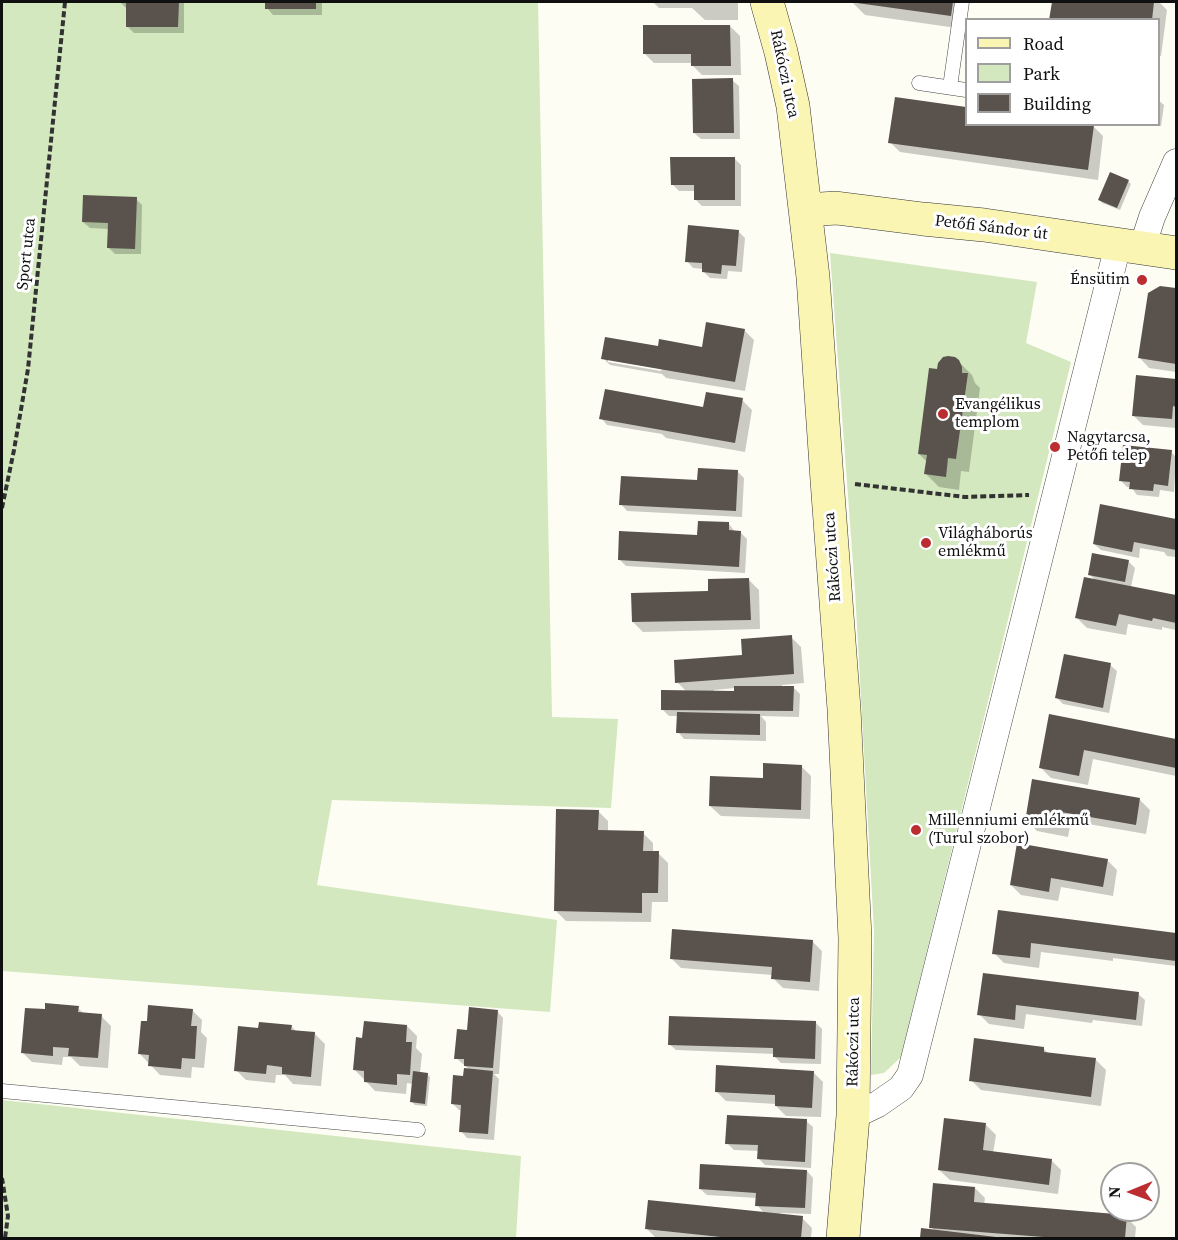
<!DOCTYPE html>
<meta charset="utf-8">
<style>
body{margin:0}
#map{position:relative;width:1178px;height:1240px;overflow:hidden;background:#fefdf4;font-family:"Source Serif 4",serif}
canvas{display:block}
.frame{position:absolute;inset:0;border:3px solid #101010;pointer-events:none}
.legend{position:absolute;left:965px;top:18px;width:195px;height:108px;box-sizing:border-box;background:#fff;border:2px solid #9f9f9f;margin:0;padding:8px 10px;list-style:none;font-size:18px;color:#101010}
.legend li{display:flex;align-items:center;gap:12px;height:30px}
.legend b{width:30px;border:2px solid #9f9f9f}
.north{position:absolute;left:1100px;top:1162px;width:60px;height:60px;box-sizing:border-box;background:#fff;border:2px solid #9f9f9f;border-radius:50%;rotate:269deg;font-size:16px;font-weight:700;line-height:24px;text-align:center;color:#101010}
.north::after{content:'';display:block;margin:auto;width:21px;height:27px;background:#bb2d31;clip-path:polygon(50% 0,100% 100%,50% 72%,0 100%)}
</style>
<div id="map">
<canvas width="1178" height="1240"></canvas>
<div class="frame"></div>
<ul class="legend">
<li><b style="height:8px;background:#fbf5b3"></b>Road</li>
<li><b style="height:16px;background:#d3e8be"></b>Park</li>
<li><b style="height:16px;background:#59524d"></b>Building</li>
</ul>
<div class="north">N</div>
</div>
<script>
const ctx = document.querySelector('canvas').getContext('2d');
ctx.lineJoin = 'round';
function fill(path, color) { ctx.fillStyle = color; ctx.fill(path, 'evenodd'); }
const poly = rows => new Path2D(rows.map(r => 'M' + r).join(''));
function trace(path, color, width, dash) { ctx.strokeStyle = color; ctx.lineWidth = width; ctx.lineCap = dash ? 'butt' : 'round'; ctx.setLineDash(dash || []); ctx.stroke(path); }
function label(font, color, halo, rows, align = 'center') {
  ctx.font = font + ' "Source Serif 4",serif'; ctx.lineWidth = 6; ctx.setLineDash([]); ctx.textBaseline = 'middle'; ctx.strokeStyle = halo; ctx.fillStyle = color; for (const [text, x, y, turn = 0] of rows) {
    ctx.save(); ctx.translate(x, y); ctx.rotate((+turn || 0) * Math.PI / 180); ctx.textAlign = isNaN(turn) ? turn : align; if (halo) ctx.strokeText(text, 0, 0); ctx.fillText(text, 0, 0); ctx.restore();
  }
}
fill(poly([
 [2,2,538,2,552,717,618,719,611,808,332,800,317,885,557,920,550,1012,2,971],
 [830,253,1037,282,1026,343,1071,362,901,1057,884,1073,871,1075,874,931,855,590],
 [2,1100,521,1156,516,1238,2,1238]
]), '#d3e8be');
fill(poly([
 [120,2,184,2,184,33,134,33,128,27,127,9],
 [267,2,322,2,322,15,273,15,267,8],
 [653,2,738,2,738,20,705,20,692,8,659,8],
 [852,2,967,2,964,29,865,15],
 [1053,2,1159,2,1167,10,1161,56,1158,55,1158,20,1051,20],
 [730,26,740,36,741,75,702,75,692,65,692,63,654,63,644,53],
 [732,80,739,86,740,139,701,139,694,133],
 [896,99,966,109,966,124,1080,124,1093,126,1103,136,1098,180,900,152,890,142],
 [1158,100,1164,105,1161,126,1151,124,1158,124],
 [734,158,741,165,741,206,702,206,696,200,696,191,679,191,672,184],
 [1128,181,1131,184,1120,210,1102,203,1100,200],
 [136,199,142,205,141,254,115,254,108,247,109,229,90,228,83,222],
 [738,231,745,238,742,272,728,271,727,279,710,278,703,271,704,269,693,268,687,261],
 [1161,288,1176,290,1176,372,1149,368,1139,357],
 [744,330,754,340,745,391,666,378,662,374,610,365,603,358,657,347,703,349],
 [608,358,662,368,661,371,608,362],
 [958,361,972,375,975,383,980,388,969,472,961,471,959,490,939,487,926,474,927,462,919,454,938,371],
 [1137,377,1176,380,1176,428,1143,425,1133,415],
 [742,400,752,410,745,452,666,438,662,434,607,425,601,418,704,409],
 [1171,452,1176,457,1174,492,1160,490,1159,497,1137,495,1131,487,1127,487,1120,480],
 [738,472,744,478,742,517,627,511,621,504],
 [1101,506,1176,521,1176,557,1167,556,1164,552,1140,548,1139,558,1101,550,1094,544],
 [729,524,735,532,740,532,747,539,745,573,626,566,619,559,699,537],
 [1128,561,1135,568,1131,587,1176,596,1176,630,1162,627,1162,630,1128,624,1126,635,1087,628,1077,618,1096,581,1089,574],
 [749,580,759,590,760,629,643,632,633,622,710,593],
 [791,637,801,647,804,683,782,685,782,687,793,687,800,694,799,717,761,716,766,722,766,741,684,739,678,732,678,716,669,716,662,709,687,692,677,682],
 [735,688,735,693,714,692,714,690],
 [1110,665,1117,671,1109,713,1063,704,1057,698],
 [1051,716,1176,741,1176,776,1093,759,1088,785,1051,778,1041,768],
 [801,766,811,776,810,819,721,816,710,806,764,779],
 [1034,781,1140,800,1150,810,1146,834,1071,821,1068,837,1037,831,1027,821],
 [598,811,608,821,608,832,643,833,653,843,653,852,658,853,668,863,668,902,652,902,651,922,566,921,556,911],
 [1107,860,1117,870,1113,896,1061,887,1058,901,1021,895,1011,885],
 [999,912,1176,934,1176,966,1113,958,1113,961,1041,952,1039,968,1004,963,994,953],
 [812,941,822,951,819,991,783,988,773,978,773,975,681,968,671,958],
 [984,974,1138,994,1145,1000,1142,1026,1093,1020,1092,1023,1026,1014,1024,1029,989,1024,979,1014],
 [78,1008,84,1014,101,1016,111,1026,108,1068,80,1066,71,1057,63,1057,62,1065,32,1062,22,1052,46,1011],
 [192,1010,202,1020,201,1032,207,1038,204,1068,192,1067,191,1078,160,1075,140,1054],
 [497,1011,503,1018,499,1074,494,1074,499,1079,494,1140,467,1138,461,1131,462,1111,459,1110,453,1104,465,1078,471,1071,456,1058,468,1032],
 [815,1022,822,1029,821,1064,781,1063,775,1057,775,1054,676,1050,669,1044],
 [291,1026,297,1032,315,1034,325,1044,321,1086,293,1084,285,1075,276,1075,275,1083,246,1080,236,1070,260,1029],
 [407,1026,417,1036,416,1048,422,1054,420,1073,427,1074,430,1077,427,1106,415,1105,412,1102,413,1084,407,1083,406,1094,375,1091,355,1070,364,1039],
 [1044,1049,1049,1054,1096,1060,1106,1070,1101,1106,981,1090,971,1080],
 [813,1072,823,1082,821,1117,786,1116,776,1106,776,1104,726,1101,716,1091],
 [806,1121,813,1127,811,1168,765,1165,759,1159,759,1151,734,1150,727,1143],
 [986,1125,996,1135,993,1153,1051,1160,1061,1170,1058,1194,950,1180,939,1170],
 [807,1171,813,1178,811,1214,780,1213,780,1215,802,1218,812,1228,811,1238,656,1238,647,1229,765,1214,757,1205,757,1198,707,1195,700,1189],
 [975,1188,985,1198,984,1205,1126,1217,1136,1227,1135,1238,921,1238,922,1230,935,1231,931,1227]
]), '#0003');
fill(poly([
 [126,2,179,2,178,27,126,27],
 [265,2,316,2,316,9,265,9],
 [857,2,953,2,951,16,857,3],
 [1052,2,1154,2,1152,20,1049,20],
 [643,25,730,25,731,66,691,66,691,54,643,54],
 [733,78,734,133,693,133,692,79],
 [895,97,966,107,966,124,1094,125,1088,170,888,143],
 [670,157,735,157,735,200,694,200,694,185,671,185],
 [1110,172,1129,180,1117,208,1098,200],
 [83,195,137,197,135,249,107,248,108,223,82,222],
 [688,225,739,230,736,266,722,265,721,274,702,272,702,263,685,262],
 [1160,286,1176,288,1176,364,1138,358,1148,293],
 [706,322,745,329,735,382,601,359,605,337,658,346,659,339,702,347],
 [948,356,955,357,959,360,962,367,962,373,968,373,956,459,948,458,946,477,924,474,927,455,918,454,929,368,937,369,938,363,943,357],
 [1136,375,1176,379,1176,407,1173,406,1172,419,1132,416],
 [605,389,703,407,706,392,743,398,735,443,599,419],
 [1123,445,1172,450,1168,486,1154,484,1153,491,1129,489,1130,482,1119,481],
 [698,468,738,470,736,511,619,505,621,476,697,480],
 [1100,504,1176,519,1176,550,1134,542,1132,552,1093,544],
 [698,521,729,522,729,530,741,531,739,567,618,560,619,531,697,535],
 [1092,553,1129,560,1125,582,1088,575],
 [1084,577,1176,595,1176,623,1153,618,1152,621,1119,614,1116,626,1075,618],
 [749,578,751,620,632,622,631,593,708,591,708,579],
 [792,635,794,674,675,683,674,660,742,655,741,639],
 [1064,654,1111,663,1103,708,1055,698],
 [734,686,794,686,793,711,661,710,661,690,734,691],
 [677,712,760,714,760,735,676,733],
 [1049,714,1176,739,1176,768,1084,750,1079,776,1039,768],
 [763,763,802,765,801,810,709,806,710,776,763,778],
 [1032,779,1140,798,1136,825,1061,812,1058,828,1025,822],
 [556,809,599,810,598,830,644,831,643,851,659,851,658,893,642,893,642,913,554,911],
 [1017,843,1108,859,1103,887,1051,878,1049,892,1010,885],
 [998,910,1176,933,1176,961,1031,943,1030,958,992,954],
 [672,929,813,940,810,982,771,979,772,967,670,959],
 [983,973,1139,992,1136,1020,1016,1005,1015,1020,977,1015],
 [45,1003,79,1006,78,1012,102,1014,98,1058,68,1056,69,1048,53,1047,53,1056,21,1053,25,1008,45,1009],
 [148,1005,193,1009,191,1026,197,1026,195,1059,182,1058,181,1069,148,1066,149,1055,138,1054,141,1021,147,1021],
 [469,1007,498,1010,493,1068,464,1066,464,1059,454,1059,457,1029,467,1030],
 [669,1016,816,1021,815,1059,773,1057,773,1048,668,1045],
 [364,1021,407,1025,406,1042,412,1042,410,1075,397,1074,397,1085,364,1082,364,1071,353,1070,356,1037,362,1038],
 [259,1022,292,1025,291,1030,315,1032,311,1077,282,1074,282,1067,267,1065,266,1074,234,1071,238,1026,258,1028],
 [974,1038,1044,1047,1044,1052,1096,1058,1091,1097,969,1081],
 [716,1065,814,1071,812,1108,775,1106,775,1095,715,1092],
 [464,1068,493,1071,488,1134,459,1132,461,1105,451,1104,453,1075,463,1076],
 [413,1071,428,1073,425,1104,410,1102],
 [727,1115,807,1119,805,1162,757,1159,758,1145,725,1144],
 [944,1118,986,1123,983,1150,1052,1159,1049,1185,938,1170],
 [700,1164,807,1170,805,1208,755,1206,756,1193,699,1189],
 [933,1183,975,1187,974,1202,1127,1215,1125,1238,1056,1238,929,1228],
 [648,1200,803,1216,801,1238,730,1238,645,1229],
 [921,1228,996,1237,995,1238,920,1238]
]), '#59524d');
const lane = poly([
 [919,83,966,90],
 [950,87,962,2],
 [2,1091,418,1130]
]);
const street = poly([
 [1142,248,1152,217,1176,162],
 [853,1116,878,1104,901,1088,910,1075,1118,245]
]);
const secondary = poly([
 [767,2,781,52,793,106,813,277,827,480,844,709,855,938,853,1116,843,1238],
 [806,210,836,208,923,219,984,225,1176,253]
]);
trace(lane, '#434343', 15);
trace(street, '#434343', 27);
trace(secondary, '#323232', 34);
trace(poly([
 [855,484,965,497,1029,495],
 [2,508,14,450,28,369,65,2],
 [2,1178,8,1216,5,1238]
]), '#323232', 4, [6, 3]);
trace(lane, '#fff', 14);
trace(street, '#fff', 26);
trace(secondary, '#fbf5b3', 33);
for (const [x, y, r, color] of [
 [1142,280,6,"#bb2d31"],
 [943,414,6,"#bb2d31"],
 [1055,447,6,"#bb2d31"],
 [926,543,6,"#bb2d31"],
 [916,830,6,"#bb2d31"]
]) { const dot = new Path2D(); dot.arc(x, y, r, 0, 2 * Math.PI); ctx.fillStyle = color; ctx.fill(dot); trace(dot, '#fff', 2); }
label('16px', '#101010', '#fff', [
 ["Rákóczi utca",784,74,78],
 ["Petőfi Sándor út",991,228,7],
 ["Sport utca",27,254,-84],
 ["Rákóczi utca",833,557,-94],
 ["Rákóczi utca",854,1042,-89]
]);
label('16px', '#101010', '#fff', [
 ["Énsütim",1130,280,"right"],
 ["Evangélikus",955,405],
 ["templom",955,423],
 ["Nagytarcsa,",1067,438],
 ["Petőfi telep",1067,456],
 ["Világháborús",938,534],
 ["emlékmű",938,552],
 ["Millenniumi emlékmű",928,821],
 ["(Turul szobor)",928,839]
], 'left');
</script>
